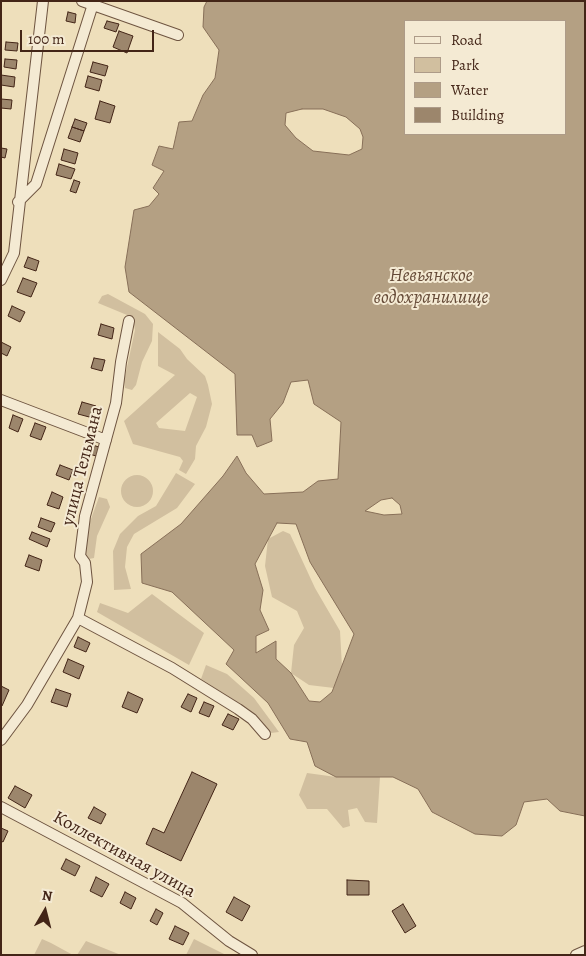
<!DOCTYPE html>
<meta charset="utf-8">
<style>
body{margin:0}
#map{position:relative;width:586px;height:956px;overflow:hidden;background:#eedfbb;font-family:Alegreya,serif}
canvas{display:block}
.frame{position:absolute;inset:0;border:2px solid #432517;pointer-events:none}
.legend{position:absolute;left:404px;top:20px;width:162px;height:115px;box-sizing:border-box;background:#f4ead3;border:1px solid #ad9b88;margin:0;padding:6px 9px;list-style:none;font-size:15px;color:#432517}
.legend li{display:flex;align-items:center;gap:10px;height:25px}
.legend b{width:25px;border:1px solid #ad9b88}
.north{position:absolute;left:20px;top:886px;width:50px;height:50px;-webkit-text-stroke:4px #f4ead3;paint-order:stroke;rotate:8deg;font-size:14px;font-weight:700;line-height:20px;text-align:center;color:#432517}
.north::after{content:'';display:block;margin:auto;width:18px;height:22px;background:#432517;clip-path:polygon(50% 0,100% 100%,50% 72%,0 100%)}
.scale{position:absolute;left:20px;top:30px;width:134px;height:22px;box-sizing:border-box;border:2px solid #432517;border-top:0;padding-left:6px;font-size:15px;line-height:18px;white-space:nowrap;color:#432517;-webkit-text-stroke:4px #f4ead3;paint-order:stroke}
</style>
<div id="map">
<canvas width="586" height="956"></canvas>
<div class="frame"></div>
<ul class="legend">
<li><b style="height:6px;background:#f4ead3"></b>Road</li>
<li><b style="height:14px;background:#d1bf9f"></b>Park</li>
<li><b style="height:14px;background:#b4a083"></b>Water</li>
<li><b style="height:14px;background:#9c866c"></b>Building</li>
</ul>
<div class="north">N</div>
<div class="scale">100 m</div>
</div>
<script>
const ctx = document.querySelector('canvas').getContext('2d');
ctx.lineJoin = 'round';
function fill(path, color) { ctx.fillStyle = color; ctx.fill(path, 'evenodd'); }
const poly = rows => new Path2D(rows.map(r => 'M' + r).join(''));
function trace(path, color, width, dash) { ctx.strokeStyle = color; ctx.lineWidth = width; ctx.lineCap = dash ? 'butt' : 'round'; ctx.setLineDash(dash || []); ctx.stroke(path); }
function label(font, color, halo, rows, align = 'center') {
  ctx.font = font + ' Alegreya,serif'; ctx.lineWidth = 4; ctx.setLineDash([]); ctx.textBaseline = 'middle'; ctx.strokeStyle = halo; ctx.fillStyle = color; for (const [text, x, y, turn = 0] of rows) {
    ctx.save(); ctx.translate(x, y); ctx.rotate((+turn || 0) * Math.PI / 180); ctx.textAlign = isNaN(turn) ? turn : align; if (halo) ctx.strokeText(text, 0, 0); ctx.fillText(text, 0, 0); ctx.restore();
  }
}
fill(poly([
 [108,294,145,314,153,324,152,341,142,362,136,385,132,390,125,388,124,381,135,330,133,320,127,315,98,303,102,296],
 [158,332,180,349,187,359,205,376,208,385,212,404,206,427,196,446,195,459,186,474,179,470,183,461,180,457,133,444,124,421,175,375,158,366],
 [190,393,197,397,185,431,159,428,156,423],
 [176,473,195,484,177,508,134,534,127,547,125,567,131,589,114,590,113,551,120,534,138,516,156,506],
 '121 491a16 16 0 1 1 32 0a16 16 0 1 1-32 0Z',
 [99,497,107,499,110,507,97,536,94,558,84,560,87,530],
 [283,531,290,534,315,588,340,631,342,667,334,688,309,685,291,673,294,645,304,628,297,611,272,597,265,566,268,539],
 [152,594,204,633,189,665,97,612,100,603,128,613],
 [206,665,227,674,254,698,279,732,271,733,248,709,201,679],
 [307,773,336,777,380,777,377,823,365,822,357,808,348,810,350,826,343,828,327,809,307,809,299,795],
 [42,939,51,943,73,955,34,955],
 [194,939,226,955,186,955],
 [86,941,121,955,77,955]
]), '#d1bf9f');
const water = poly([
 [207,1,585,1,585,816,560,811,547,799,524,802,516,825,502,836,475,834,432,812,418,789,393,777,336,777,315,766,307,742,290,739,268,703,226,664,234,650,172,592,142,583,141,554,181,524,223,476,237,456,246,473,264,494,303,492,318,481,338,479,341,422,314,404,308,380,291,382,283,403,270,419,272,441,257,447,252,435,237,435,235,374,129,292,125,267,134,210,149,206,159,194,153,188,164,171,152,165,159,146,173,149,179,122,192,121,203,95,215,78,219,50,203,27,204,7,207,1],
 [405,21,565,21,565,134,405,134,405,21],
 [302,109,323,109,346,117,360,129,363,137,362,149,349,155,313,151,296,138,285,125,286,113,302,109],
 [392,498,400,505,402,514,384,515,365,511,381,500,392,498],
 [277,523,296,524,310,562,354,634,332,692,320,702,309,701,291,673,276,659,276,641,256,653,256,636,269,630,260,610,263,590,255,564,277,523]
]);
fill(water, '#b4a083');
trace(water, '#876f58', 1);
const building = poly([
 [68,12,76,14,75,23,66,21,68,12],
 [107,21,119,24,116,32,104,28,107,21],
 [119,31,133,36,127,53,113,47,119,31],
 [6,42,18,43,17,51,5,50,6,42],
 [5,59,17,60,16,69,4,67,5,59],
 [93,62,108,66,105,76,90,72,93,62],
 [1,75,15,77,14,87,1,85,1,75],
 [88,76,102,80,99,91,85,87,88,76],
 [1,99,12,100,11,109,1,108,1,99],
 [100,101,115,106,110,123,95,119,100,101],
 [75,119,87,123,84,131,72,127,75,119],
 [72,127,84,131,80,142,68,138,72,127],
 [1,148,7,149,5,158,1,157,1,148],
 [64,149,78,153,75,164,61,160,64,149],
 [59,164,75,169,71,179,56,175,59,164],
 [74,180,80,182,76,193,70,191,74,180],
 [28,257,39,261,36,271,24,267,28,257],
 [23,278,37,283,31,297,17,292,23,278],
 [12,306,25,312,20,322,8,316,12,306],
 [101,324,114,328,112,339,98,335,101,324],
 [1,342,11,347,7,356,1,353,1,342],
 [94,358,105,360,102,371,91,368,94,358],
 [82,402,96,406,93,418,78,414,82,402],
 [13,415,23,419,18,432,9,428,13,415],
 [35,423,46,427,41,440,30,436,35,423],
 [89,444,99,447,96,456,86,453,89,444],
 [60,465,73,470,69,480,56,475,60,465],
 [52,492,63,497,59,509,47,505,52,492],
 [41,518,55,523,51,532,38,527,41,518],
 [32,532,50,539,47,547,29,539,32,532],
 [29,555,42,560,39,571,25,566,29,555],
 [78,637,90,643,86,652,74,647,78,637],
 [68,659,84,666,79,679,63,672,68,659],
 [1,686,9,690,2,706,1,706,1,686],
 [56,689,71,694,67,707,51,702,56,689],
 [128,692,143,699,137,713,122,707,128,692],
 [188,694,197,698,191,712,181,707,188,694],
 [204,702,214,706,209,717,199,713,204,702],
 [228,714,239,719,233,730,222,725,228,714],
 [192,772,217,784,181,861,146,844,153,828,164,833,192,772],
 [15,786,32,795,25,808,8,798,15,786],
 [94,807,106,814,101,824,88,818,94,807],
 [1,828,8,831,3,842,1,841,1,828],
 [66,859,80,866,75,876,61,869,66,859],
 [96,877,109,884,102,897,90,891,96,877],
 [347,880,369,881,369,895,347,895,347,880],
 [125,892,136,898,131,909,120,903,125,892],
 [234,897,250,906,242,921,226,912,234,897],
 [403,904,416,926,405,933,392,911,403,904],
 [156,909,163,913,157,925,150,921,156,909],
 [175,926,189,933,183,945,169,939,175,926]
]);
fill(building, '#9c866c');
trace(building, '#432517', 1);
const minor = poly([
 [82,1,178,35],
 [18,202,36,184,94,1],
 [1,280,14,253,43,1],
 [1,400,106,440],
 [78,618,172,668,238,709,252,719,265,734],
 [1,740,27,705,78,618,87,582,85,563,80,556,85,516,116,403,121,362,129,321],
 [1,807,182,903,229,941,252,955],
 [576,955,585,951]
]);
trace(minor, '#6e5440', 12);
trace(minor, '#f4ead3', 10);
label('18px', '#432517', '#f4ead3', [
 ["улица Тельмана",83,466,-76],
 ["Коллективная улица",124,855,29]
]);
label('italic 19px', '#654a37', '#f4ead3', [
 ["Невьянское",431,276],
 ["водохранилище",431,298]
]);
</script>
